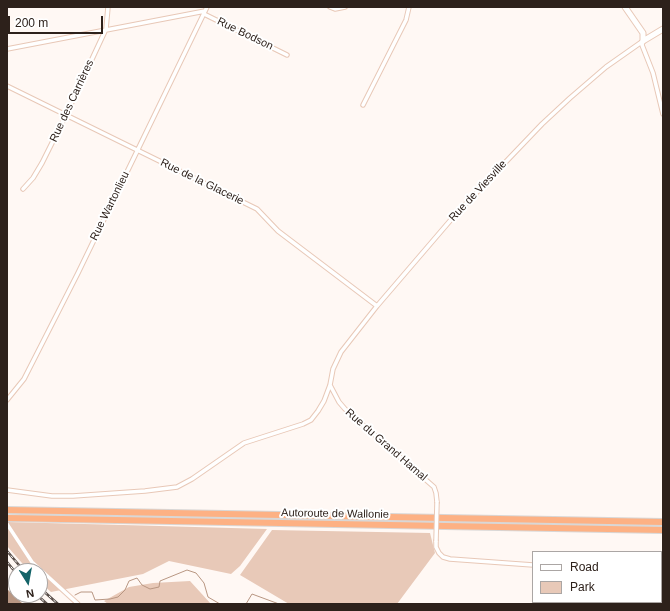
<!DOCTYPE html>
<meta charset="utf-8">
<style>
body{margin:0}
#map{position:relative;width:670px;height:611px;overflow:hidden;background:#fff8f4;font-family:Helvetica,sans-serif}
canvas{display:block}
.frame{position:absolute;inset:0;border:8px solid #2d211b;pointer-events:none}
.legend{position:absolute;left:532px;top:551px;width:130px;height:52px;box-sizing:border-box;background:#fff;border:1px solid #aba6a4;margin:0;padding:5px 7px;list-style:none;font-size:12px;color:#2d211b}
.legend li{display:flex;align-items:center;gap:8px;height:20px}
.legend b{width:20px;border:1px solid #aba6a4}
.north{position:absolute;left:8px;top:563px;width:40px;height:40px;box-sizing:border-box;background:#fff;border:1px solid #aba6a4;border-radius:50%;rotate:169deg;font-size:11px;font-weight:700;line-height:16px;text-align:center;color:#2d211b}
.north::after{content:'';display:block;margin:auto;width:14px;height:18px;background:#136368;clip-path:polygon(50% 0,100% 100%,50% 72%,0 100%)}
.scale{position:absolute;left:8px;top:16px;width:95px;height:18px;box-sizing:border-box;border:2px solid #2d211b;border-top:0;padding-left:5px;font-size:12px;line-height:14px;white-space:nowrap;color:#2d211b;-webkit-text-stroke:3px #fff;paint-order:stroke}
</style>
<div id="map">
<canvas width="670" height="611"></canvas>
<div class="frame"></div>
<ul class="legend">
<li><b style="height:5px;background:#fff"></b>Road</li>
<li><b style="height:11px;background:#e8c9b8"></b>Park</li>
</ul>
<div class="north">N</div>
<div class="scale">200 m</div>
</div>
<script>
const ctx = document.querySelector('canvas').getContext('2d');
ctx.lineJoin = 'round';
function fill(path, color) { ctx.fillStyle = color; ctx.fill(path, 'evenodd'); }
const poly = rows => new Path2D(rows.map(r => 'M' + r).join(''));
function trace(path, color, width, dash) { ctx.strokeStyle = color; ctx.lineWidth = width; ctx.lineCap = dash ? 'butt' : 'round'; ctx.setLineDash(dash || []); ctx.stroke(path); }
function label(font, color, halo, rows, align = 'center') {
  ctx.font = font + ' Helvetica,sans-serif'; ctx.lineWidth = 4; ctx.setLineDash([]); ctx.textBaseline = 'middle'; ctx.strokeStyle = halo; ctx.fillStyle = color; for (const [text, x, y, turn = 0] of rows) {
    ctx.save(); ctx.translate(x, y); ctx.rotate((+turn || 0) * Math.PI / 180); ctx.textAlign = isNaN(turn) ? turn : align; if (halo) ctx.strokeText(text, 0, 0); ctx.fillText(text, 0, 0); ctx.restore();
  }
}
fill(poly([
 [7,522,123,525,267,529,240,566,231,574,169,561,143,574,51,592,40,582,40,571,29,571,7,546],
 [272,530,430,533,435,553,397,604,289,604,240,575],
 [190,581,211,604,108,604,104,601,129,587,153,583]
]), '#e8c9b8');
fill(poly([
 [7,589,23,604,7,604]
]), '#b89682');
trace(poly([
 [75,595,81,592,92,592,95,600,110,599,118,597,125,590,129,581,137,578,142,585,150,589,159,587,160,581,187,570,196,573,204,583,208,597,220,604],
 [246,604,252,594,279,604]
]), '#b89682', 1);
const street = poly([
 [330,7,335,9,345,7],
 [204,14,287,55],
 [643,41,642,45,653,73,663,114],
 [7,49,205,11],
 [7,86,257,209,278,231,377,306],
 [363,105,406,20,409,7],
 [23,189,33,178,42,163,66,115,106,29,108,7],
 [330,385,339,402,345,409,434,487,436,493,437,502],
 [7,400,24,379,78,273,207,7],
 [7,490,52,496,73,496,145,491,177,487,192,479,244,443,303,424,311,420,318,411,324,401,330,385,333,369,341,352,377,306,455,215,542,124,570,98,606,67,643,41],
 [7,524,32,562,78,604],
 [436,541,436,547,439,553,443,557,450,559,533,565],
 [661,570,663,571]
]);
const secondary = poly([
 [625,7,643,33,643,41],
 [643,41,663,29]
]);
const highway = poly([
 [7,510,663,522],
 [7,518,663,530]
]);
trace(street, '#e8c8b7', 5.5);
trace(secondary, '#e8c8b7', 7);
trace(highway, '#d9d7d6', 8);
trace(street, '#fff', 3.5);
trace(secondary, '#fff', 5);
trace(highway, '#fdb184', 6);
const rail = poly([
 [7,551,24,571],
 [7,562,16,573],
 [40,588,58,604],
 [37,595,47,604]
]);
trace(rail, '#5a4f4a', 2.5);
trace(rail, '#fff', 1, [3]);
const streetBridge = poly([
 [436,541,437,502]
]);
trace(streetBridge, '#e8c8b7', 5.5, []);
trace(streetBridge, '#fff', 3.5);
label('11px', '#2d211b', '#fff', [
 ["Rue Bodson",245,34,26],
 ["Rue des Carrières",72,101,-65],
 ["Rue de la Glacerie",202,182,26],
 ["Rue de Viesville",478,191,-47],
 ["Rue Wartonlieu",110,206,-64],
 ["Rue du Grand Hamal",386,445,41],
 ["Autoroute de Wallonie",335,514,1]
]);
</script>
